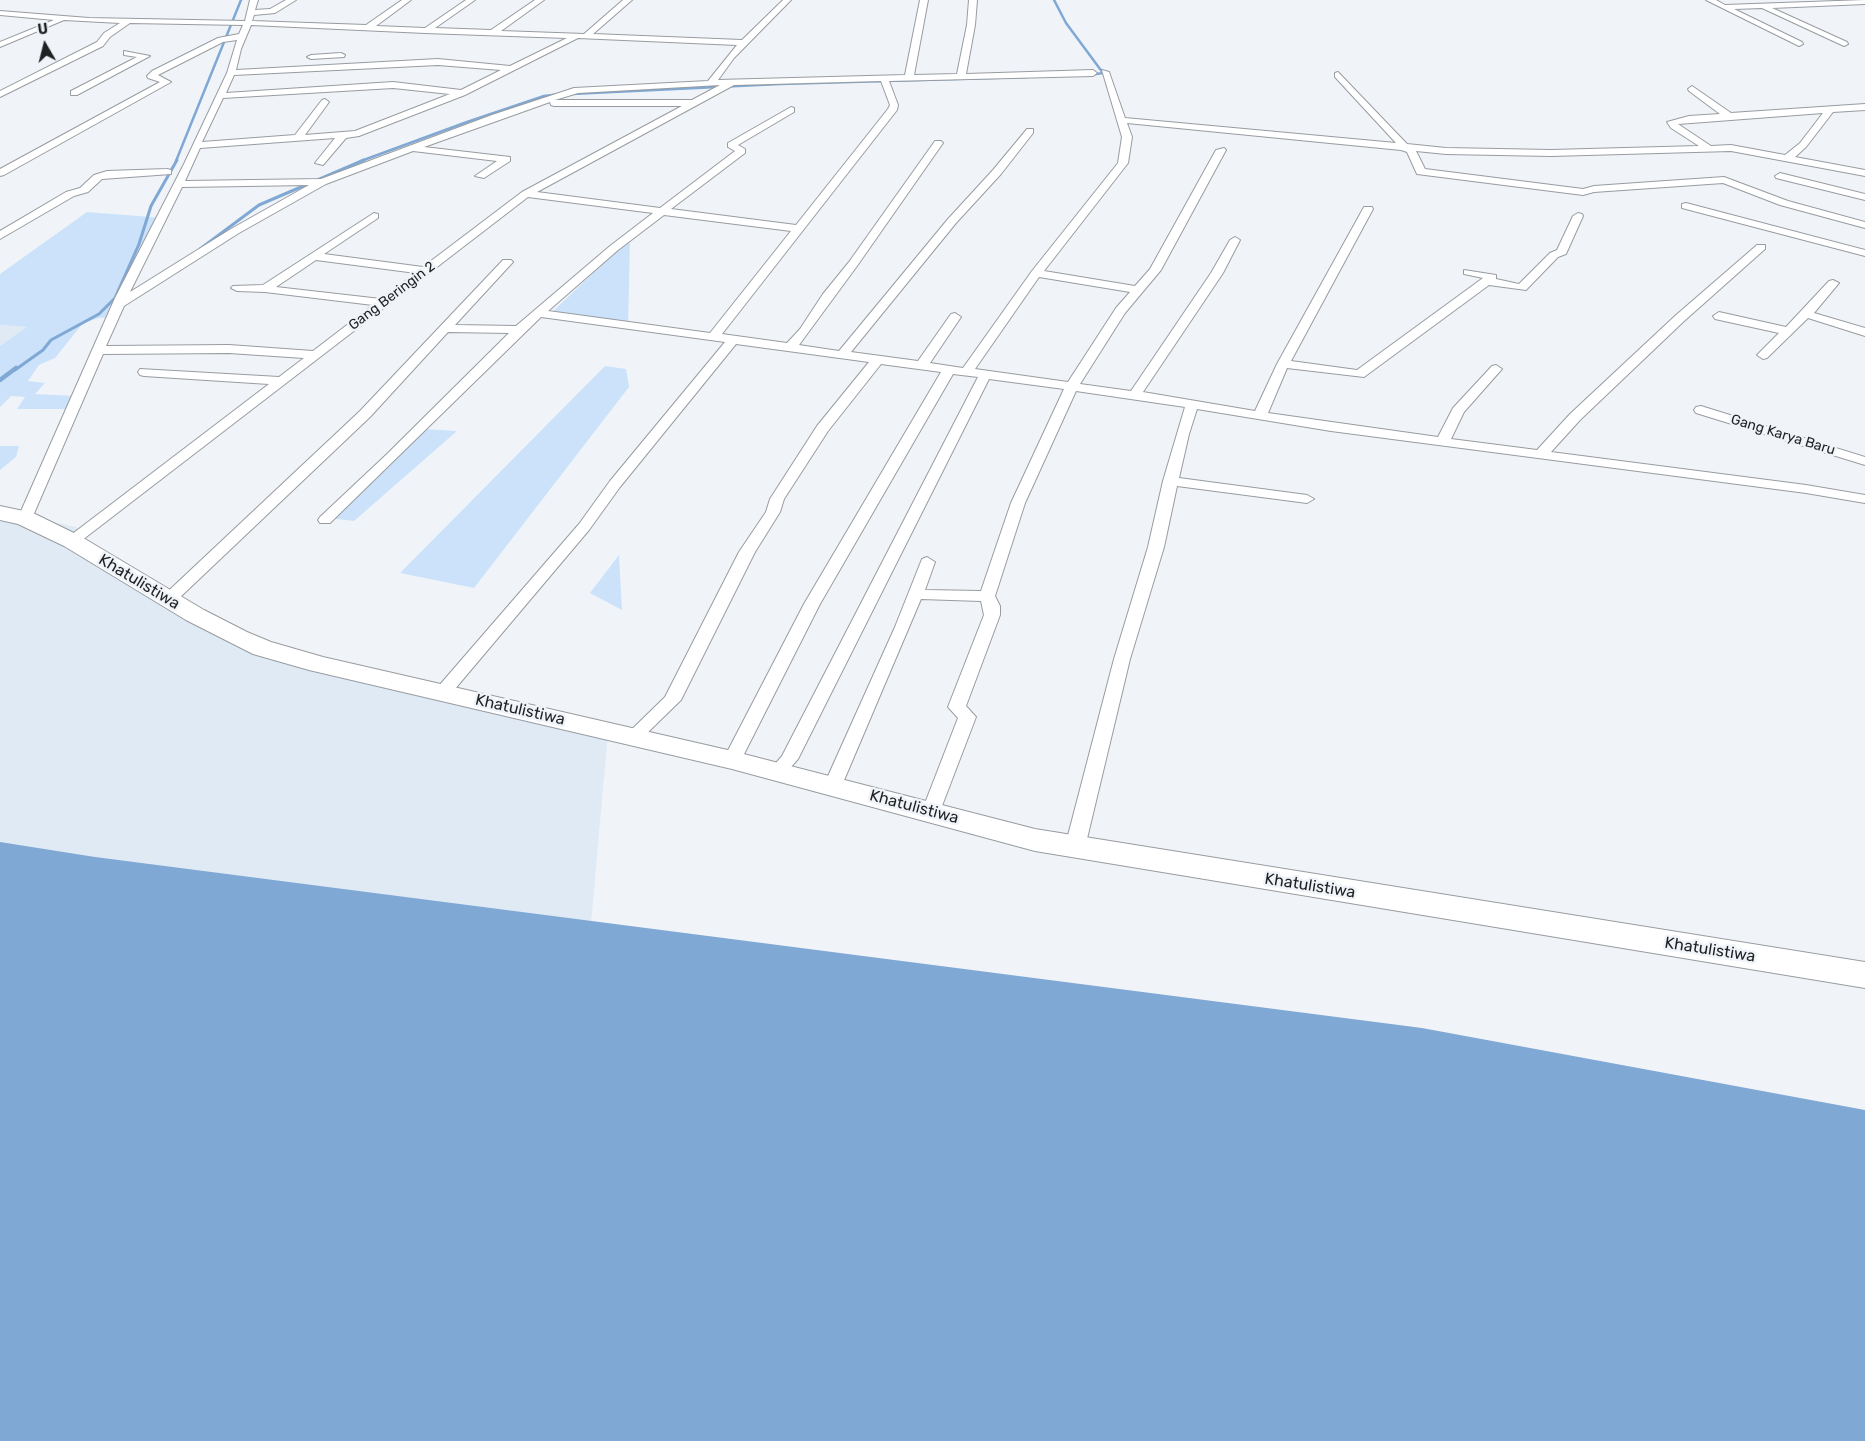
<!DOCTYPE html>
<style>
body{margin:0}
#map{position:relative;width:1865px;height:1441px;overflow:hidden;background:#f0f4f9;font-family:Rubik,sans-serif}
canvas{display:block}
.north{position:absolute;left:20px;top:20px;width:50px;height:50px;-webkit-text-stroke:4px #f0f4f9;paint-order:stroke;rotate:352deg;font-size:14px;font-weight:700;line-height:20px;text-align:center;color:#1f2122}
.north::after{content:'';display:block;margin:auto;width:18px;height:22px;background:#1f2122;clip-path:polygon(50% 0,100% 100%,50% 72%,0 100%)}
</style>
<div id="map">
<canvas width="1865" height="1441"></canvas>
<div class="north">U</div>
</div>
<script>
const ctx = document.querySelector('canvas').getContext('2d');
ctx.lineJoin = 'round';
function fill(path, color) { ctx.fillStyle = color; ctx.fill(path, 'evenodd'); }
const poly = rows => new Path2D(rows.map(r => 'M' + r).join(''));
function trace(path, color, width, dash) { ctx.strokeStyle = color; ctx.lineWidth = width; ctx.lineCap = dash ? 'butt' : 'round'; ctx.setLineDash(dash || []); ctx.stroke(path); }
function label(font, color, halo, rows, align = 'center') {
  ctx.font = font + ' Rubik,sans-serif'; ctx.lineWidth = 5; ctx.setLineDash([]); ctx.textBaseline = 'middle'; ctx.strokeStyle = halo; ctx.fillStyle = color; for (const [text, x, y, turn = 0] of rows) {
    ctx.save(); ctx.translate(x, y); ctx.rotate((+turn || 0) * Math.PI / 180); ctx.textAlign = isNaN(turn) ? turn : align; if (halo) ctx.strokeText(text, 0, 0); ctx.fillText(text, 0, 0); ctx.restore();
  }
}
fill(poly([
 [0,325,28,327,0,346],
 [0,510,76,527,102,554,164,601,314,661,608,732,589,947,0,847]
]), '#e0eaf5');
fill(poly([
 [87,212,163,218,113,317,99,318,83,323,55,358,39,365,28,381,45,383,35,394,75,396,68,409,17,409,25,397,11,396,0,407,0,346,27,327,0,325,0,274],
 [630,238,628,329,548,316],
 [605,366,626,369,629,387,474,588,400,573],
 [423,429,457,431,354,521,328,518],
 [0,446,19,446,16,457,0,470],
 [619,555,622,610,590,593]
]), '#cbe2fa');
fill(poly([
 [0,842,95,857,1422,1028,1865,1110,1865,1441,0,1441]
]), '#80a8d4');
trace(poly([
 [1054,0,1066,23,1103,73,1089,75],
 [572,94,780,84,1028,77],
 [176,161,241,0],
 [361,161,467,122,544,96,561,94]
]), '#80a8d4', 2.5);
trace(poly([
 [200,249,259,205,364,160],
 [15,370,43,350,51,340,99,314,115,298,139,244,151,206,177,160]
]), '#80a8d4', 3);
trace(poly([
 [0,380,16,368]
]), '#80a8d4', 4.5);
const street = poly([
 [250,0,258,0,255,10,270,9,286,0,296,0,275,13,254,15,252,21,366,25,402,0,411,0,376,26,425,28,466,0,475,0,435,28,491,30,535,0,544,0,501,31,584,34,623,0,632,0,593,34,742,40,783,0,791,0,734,58,718,80,905,75,920,0,928,0,914,75,957,74,967,25,969,0,977,0,975,25,966,74,1093,70,1097,73,1093,76,889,81,898,105,897,110,722,334,787,343,800,329,823,294,849,262,935,141,941,141,943,143,857,266,799,345,839,351,948,219,993,170,1027,129,1033,129,1033,133,1001,174,956,223,851,352,918,361,951,314,955,313,961,317,930,363,963,368,1032,271,1118,163,1122,137,1102,70,1109,72,1125,118,1396,143,1335,77,1335,73,1338,72,1407,144,1446,148,1551,150,1699,146,1671,128,1667,122,1689,116,1720,114,1689,91,1688,89,1692,86,1731,113,1865,104,1865,110,1833,112,1806,147,1795,157,1865,170,1865,176,1731,151,1551,156,1446,154,1416,151,1425,169,1583,189,1594,186,1724,177,1788,201,1865,222,1865,228,1780,205,1723,183,1594,192,1583,195,1417,174,1407,152,1401,150,1127,123,1132,137,1128,163,1044,271,1135,286,1150,269,1216,150,1224,148,1226,150,1161,270,1125,313,1080,384,1131,391,1211,273,1230,240,1235,237,1240,240,1223,273,1143,392,1255,411,1277,364,1364,207,1372,207,1373,209,1291,361,1357,370,1483,278,1464,274,1464,270,1496,275,1496,279,1519,284,1550,253,1557,250,1573,216,1578,213,1582,214,1583,216,1566,254,1558,257,1526,290,1489,285,1364,377,1287,368,1268,413,1438,437,1453,408,1492,366,1496,365,1502,369,1464,412,1451,439,1537,450,1570,414,1675,316,1757,245,1765,245,1765,249,1683,322,1580,420,1551,452,1806,485,1865,495,1865,503,1806,493,1331,431,1197,409,1189,434,1179,478,1307,495,1314,499,1307,503,1177,486,1164,547,1130,659,1085,847,1082,852,1075,854,1068,852,1065,847,1114,659,1148,547,1163,481,1185,407,1076,391,1025,503,995,596,1000,606,1000,615,966,706,976,717,940,811,938,816,931,817,924,816,922,811,958,718,948,707,984,615,981,601,921,599,842,785,840,789,833,791,826,789,824,785,895,627,922,559,927,557,935,562,925,590,981,591,1011,503,1064,389,989,379,798,759,784,775,778,777,772,775,769,771,782,756,978,377,953,374,820,604,741,760,738,764,732,766,726,764,723,760,804,604,941,372,881,364,828,431,784,499,780,512,755,552,681,700,640,740,634,742,628,740,625,736,665,697,739,552,766,512,770,499,817,426,869,362,736,344,620,487,589,530,449,696,437,696,434,692,437,688,579,524,610,481,725,342,541,317,330,523,320,523,318,520,320,517,386,455,509,333,448,332,370,417,175,602,163,602,161,599,163,596,360,411,503,260,511,260,513,262,455,325,516,326,610,246,653,213,528,197,77,544,72,546,64,541,67,538,269,384,144,376,140,375,138,372,140,369,279,377,304,358,229,353,103,354,32,518,30,521,20,521,18,518,115,298,184,164,227,73,237,40,223,42,158,75,171,82,4,175,0,176,0,169,160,82,148,78,147,76,152,71,218,38,239,34,243,25,130,23,110,37,103,46,0,97,0,91,97,42,104,33,120,23,64,20,0,47,0,42,54,20,0,15,0,11,89,18,245,21,250,0],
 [251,25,425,33,567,38,510,66,438,59,236,70,241,49,251,25],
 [578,38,737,45,708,81,574,88,492,115,321,179,185,181,200,148,335,138,315,163,323,165,346,138,359,136,465,95,578,38],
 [438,65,501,70,461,90,393,82,226,93,234,75,438,65],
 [881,81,890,105,888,109,796,225,671,209,745,153,745,149,738,145,794,112,794,108,791,107,728,143,728,147,735,151,660,208,537,192,734,85,881,81],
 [720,85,692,100,555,100,578,93,720,85],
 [393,88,450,94,355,131,305,135,329,102,325,99,322,100,295,135,202,142,223,98,393,88],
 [550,102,551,105,554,106,682,106,522,192,423,267,324,254,378,218,378,214,374,213,263,285,233,286,231,288,237,291,265,292,373,305,313,351,229,345,106,346,124,306,239,233,326,184,413,151,497,161,475,176,484,178,510,161,510,157,424,147,550,102],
 [1823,113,1800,143,1785,155,1731,145,1711,146,1678,124,1823,113],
 [309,185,231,229,130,292,182,187,309,185],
 [664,215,791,231,710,333,548,311,618,250,664,215],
 [316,260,416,273,381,299,276,287,316,260],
 [1039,277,1130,292,1116,308,1068,382,975,369,1039,277],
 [1706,0,1716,0,1725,5,1865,0,1865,4,1772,8,1847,42,1848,44,1844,46,1762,8,1734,9,1802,42,1803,44,1799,46,1706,0],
 [124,51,150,56,77,95,71,95,71,91,137,57,124,55,124,51],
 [341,53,345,55,344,57,311,59,307,57,311,55,341,53],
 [167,169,171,170,171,174,102,179,88,192,74,196,0,239,0,231,66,192,80,188,94,175,107,171,167,169],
 [1780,173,1865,194,1865,200,1776,178,1775,176,1780,173],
 [1686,203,1865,250,1865,256,1682,208,1682,204,1686,203],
 [1833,280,1839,283,1814,313,1865,328,1865,336,1808,318,1767,358,1763,359,1757,355,1779,333,1715,319,1713,316,1719,312,1786,327,1829,281,1833,280],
 [1701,406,1865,457,1865,465,1696,413,1694,410,1696,407,1701,406]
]);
const highway = poly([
 [0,506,33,513,80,536,204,610,247,632,271,642,323,657,732,751,1035,829,1865,962,1865,988,1035,851,732,769,309,670,253,654,186,620,64,546,18,524,0,520,0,506]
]);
trace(street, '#989ca1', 2);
trace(highway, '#989ca1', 2);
fill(street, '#fff');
fill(highway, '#fff');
label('14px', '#1f2122', '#f0f4f9', [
 ["Gang Beringin 2",392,296,-37],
 ["Gang Karya Baru",1783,435,17]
]);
label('16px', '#1f2122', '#f0f4f9', [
 ["Khatulistiwa",139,582,31],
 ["Khatulistiwa",520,710,13],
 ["Khatulistiwa",914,807,15],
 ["Khatulistiwa",1310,886,9],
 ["Khatulistiwa",1710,950,9]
]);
</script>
